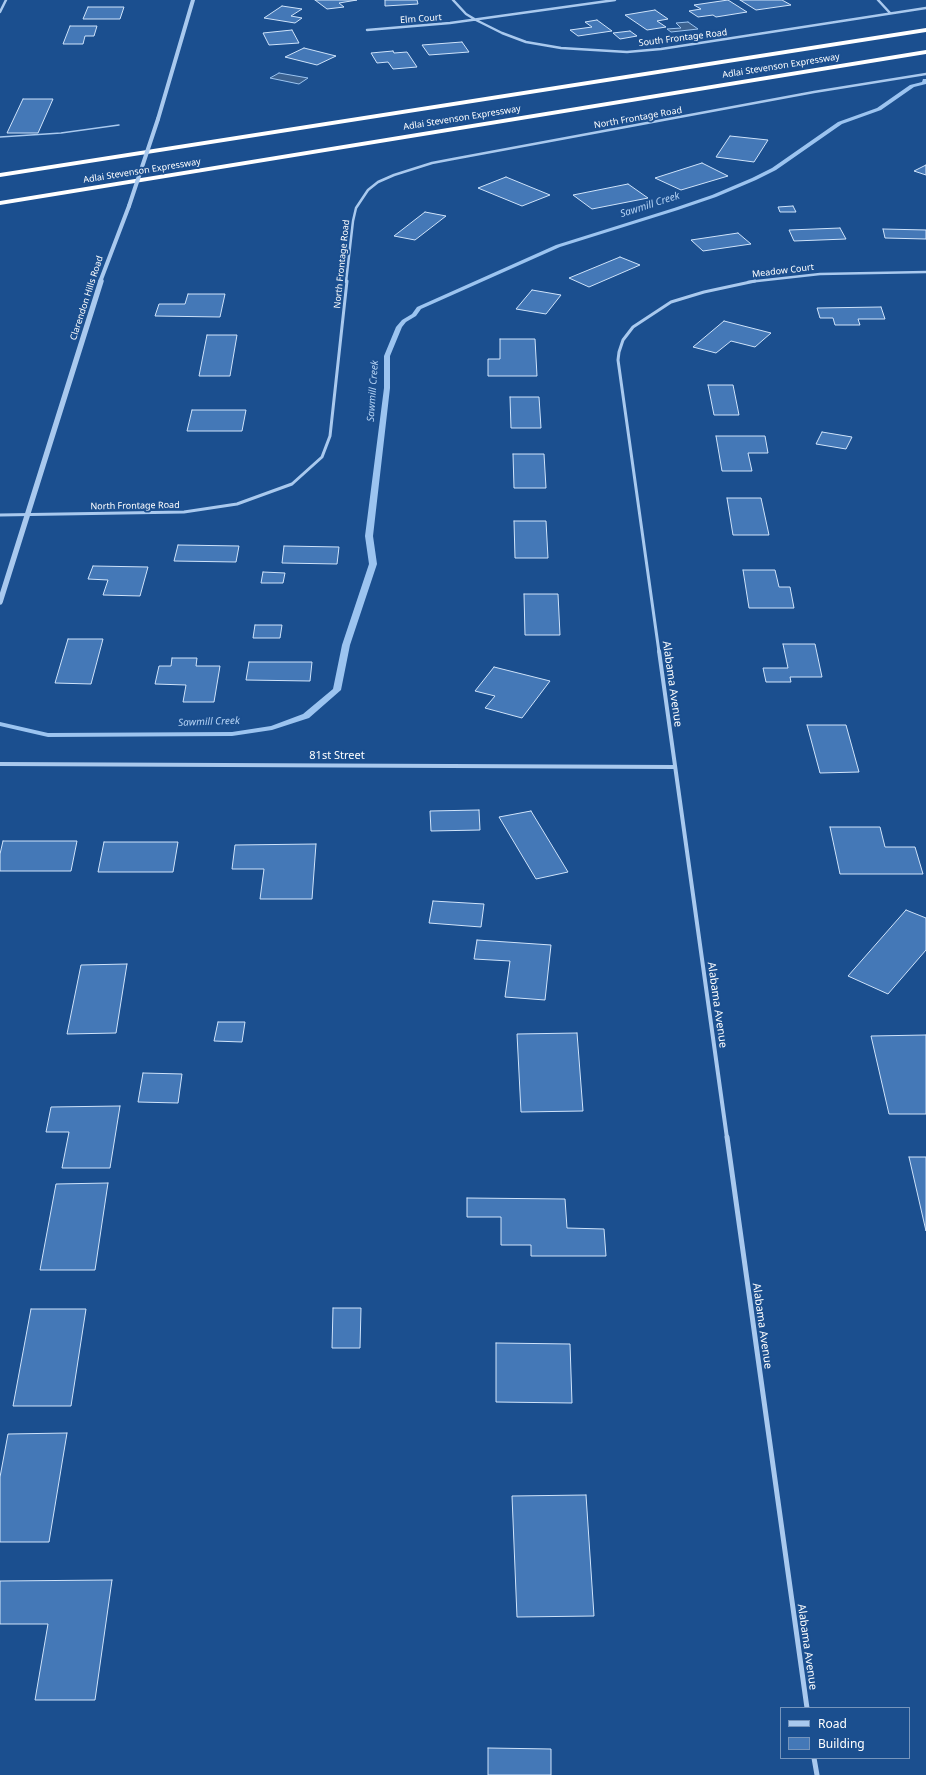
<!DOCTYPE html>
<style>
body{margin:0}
#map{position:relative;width:926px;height:1775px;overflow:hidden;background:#1b4f8f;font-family:"Noto Sans",sans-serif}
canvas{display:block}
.legend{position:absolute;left:780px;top:1707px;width:130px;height:52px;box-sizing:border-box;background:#1b4f8f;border:1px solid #7695bc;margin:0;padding:5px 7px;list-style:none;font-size:12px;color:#fff}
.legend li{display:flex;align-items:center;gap:8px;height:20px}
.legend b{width:20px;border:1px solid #7695bc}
</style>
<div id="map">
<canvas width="926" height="1775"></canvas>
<ul class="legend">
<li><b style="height:5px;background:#a9c9ee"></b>Road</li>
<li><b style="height:11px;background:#4478b7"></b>Building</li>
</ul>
</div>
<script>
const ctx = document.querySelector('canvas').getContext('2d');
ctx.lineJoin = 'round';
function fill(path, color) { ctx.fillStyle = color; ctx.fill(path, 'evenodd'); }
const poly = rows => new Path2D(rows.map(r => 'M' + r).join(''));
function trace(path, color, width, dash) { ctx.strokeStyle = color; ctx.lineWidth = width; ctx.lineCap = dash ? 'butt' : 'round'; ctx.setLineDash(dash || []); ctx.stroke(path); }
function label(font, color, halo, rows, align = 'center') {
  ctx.font = font + ' "Noto Sans",sans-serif'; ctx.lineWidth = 4; ctx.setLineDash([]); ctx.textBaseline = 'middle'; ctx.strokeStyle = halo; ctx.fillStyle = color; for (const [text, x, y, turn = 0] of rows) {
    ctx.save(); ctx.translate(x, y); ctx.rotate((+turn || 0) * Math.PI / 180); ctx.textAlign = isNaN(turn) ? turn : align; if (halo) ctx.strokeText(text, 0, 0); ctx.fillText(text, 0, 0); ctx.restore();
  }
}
const water = poly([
 [688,22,698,29,671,32,667,29,681,28,676,23,688,22],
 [279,73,308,78,299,84,270,78,279,73]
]);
fill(water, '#3c6290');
trace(water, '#9cc4f0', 1);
fill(poly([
 [923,79,926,79,926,84,914,87,881,110,842,124,776,170,756,180,716,197,678,210,560,247,421,309,416,316,406,322,402,327,390,356,390,388,373,536,377,564,350,645,341,690,309,718,272,730,232,736,48,737,0,726,0,722,48,733,232,732,271,726,303,714,333,689,342,645,369,564,365,536,384,388,384,356,396,327,402,320,412,314,417,307,556,245,674,208,712,195,752,178,772,168,838,122,877,108,910,85,922,82,923,79]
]), '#9cc4f0');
const building = poly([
 [315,0,357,0,339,3,344,7,327,9,315,0],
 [385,0,417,0,418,4,385,6,385,0],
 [728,0,747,12,716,17,713,15,698,17,689,11,701,9,694,5,728,0],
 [740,0,782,0,791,5,756,10,740,0],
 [282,6,302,9,291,16,302,18,295,23,264,18,282,6],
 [88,7,124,7,120,19,83,19,88,7],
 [655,10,668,19,657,21,666,27,647,30,625,15,655,10],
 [597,20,612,31,578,36,570,30,592,27,585,22,597,20],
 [70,26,97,26,94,36,85,36,83,44,63,44,70,26],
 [292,30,299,43,269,45,263,33,292,30],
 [630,31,637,36,620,39,613,33,630,31],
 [462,42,469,52,429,55,422,45,462,42],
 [304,48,336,56,317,65,285,57,304,48],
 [393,51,394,53,407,52,417,67,393,69,388,62,377,63,371,53,393,51],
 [23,99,53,99,38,133,7,133,23,99],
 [730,136,768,140,754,162,716,157,730,136],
 [702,163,728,176,681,190,655,178,702,163],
 [926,165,926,175,914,171,926,165],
 [506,177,550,195,522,206,478,188,506,177],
 [628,184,648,198,592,209,573,195,628,184],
 [793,206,796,212,780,212,778,207,793,206],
 [425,212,446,216,415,240,394,236,425,212],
 [840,228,846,239,794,241,789,230,840,228],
 [883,229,926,230,926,239,885,238,883,229],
 [738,233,751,244,703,251,691,240,738,233],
 [620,257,640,265,589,287,569,278,620,257],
 [532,290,561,295,546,314,516,309,532,290],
 [188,294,225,294,220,317,155,316,159,304,185,304,188,294],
 [881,307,885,319,858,319,860,325,835,325,833,318,820,318,817,308,881,307],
 [724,321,771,333,755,347,731,341,716,353,693,347,724,321],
 [207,335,237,335,230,376,199,376,207,335],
 [500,339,535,339,537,376,488,376,488,359,500,359,500,339],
 [708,385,733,385,739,415,714,415,708,385],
 [510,397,539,397,541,428,511,428,510,397],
 [192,410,246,410,242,431,187,431,192,410],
 [822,432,852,437,846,449,816,444,822,432],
 [716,436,765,436,768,453,748,453,752,471,722,471,716,436],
 [513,454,544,454,546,488,514,488,513,454],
 [727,498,761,498,769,535,733,535,727,498],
 [514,521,546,521,548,558,515,558,514,521],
 [178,545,239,546,236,562,174,561,178,545],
 [284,546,339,547,337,564,282,563,284,546],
 [93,566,148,567,140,596,103,595,108,580,88,579,93,566],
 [743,570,775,570,779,587,790,587,794,608,749,608,743,570],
 [263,572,285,573,283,583,261,583,263,572],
 [524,594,558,594,560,635,525,635,524,594],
 [255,625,282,625,280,638,253,638,255,625],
 [68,639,103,639,91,684,55,683,68,639],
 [783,644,815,644,822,677,790,677,791,682,766,682,763,668,788,668,783,644],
 [172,658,197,658,196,666,220,666,214,702,183,702,186,685,155,684,159,666,171,666,172,658],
 [249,662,312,662,310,681,246,680,249,662],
 [494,667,550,681,522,718,485,708,495,696,475,691,494,667],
 [807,725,846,725,859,772,820,773,807,725],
 [479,810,480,830,431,831,430,811,479,810],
 [531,811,568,872,536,879,499,817,531,811],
 [830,827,880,827,885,847,915,847,923,874,840,874,830,827],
 [3,841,77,841,71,871,0,871,0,854,3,841],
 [104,842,178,842,173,872,98,872,104,842],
 [316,844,312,899,260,899,264,869,232,869,235,845,316,844],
 [433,901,484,904,481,927,429,923,433,901],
 [906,910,926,918,926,950,888,994,848,976,906,910],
 [477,940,551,945,545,1000,505,997,510,961,474,959,477,940],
 [127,964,116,1033,67,1034,81,965,127,964],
 [218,1022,245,1022,242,1042,214,1041,218,1022],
 [577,1033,583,1111,521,1112,517,1034,577,1033],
 [926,1035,926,1114,889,1114,871,1036,926,1035],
 [143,1073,182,1074,178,1103,138,1102,143,1073],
 [120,1106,110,1168,62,1168,69,1132,46,1132,51,1107,120,1106],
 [909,1157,926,1157,926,1231,909,1157],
 [108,1183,95,1270,40,1270,56,1184,108,1183],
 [467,1198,565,1199,567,1228,604,1229,606,1256,531,1256,531,1245,501,1245,501,1217,467,1217,467,1198],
 [333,1308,361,1308,360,1348,332,1348,333,1308],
 [31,1309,86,1309,71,1406,13,1406,31,1309],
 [496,1343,570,1344,572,1403,496,1402,496,1343],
 [67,1433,49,1542,0,1542,0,1477,8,1434,67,1433],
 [586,1495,594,1616,517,1617,512,1496,586,1495],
 [112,1580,95,1700,35,1700,48,1624,0,1624,0,1581,112,1580],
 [488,1748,551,1749,551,1775,488,1775,488,1748]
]);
fill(building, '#4478b7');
trace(building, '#cfe3fa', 1);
trace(poly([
 [0,137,61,133,119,125]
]), '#a9c9ee', 1.5);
trace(poly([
 [453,0,466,14,476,20,502,33,526,42,561,48,627,52,661,49,926,8],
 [878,0,890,13],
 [0,12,6,0],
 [367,30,450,23,615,0],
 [346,282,353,221,356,208,368,190,378,182,394,175,432,163,453,159,814,92,926,74],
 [748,282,820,274,926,272]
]), '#a9c9ee', 2.5);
trace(poly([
 [0,515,184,512,237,504,292,484,322,457,330,436,347,281],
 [659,652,618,360,619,352,623,340,633,327,671,302,704,292,755,281]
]), '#a9c9ee', 3);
trace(poly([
 [659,651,727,1138],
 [0,764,675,767]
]), '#a9c9ee', 4);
trace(poly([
 [727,1137,807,1708],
 [814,1758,817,1775]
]), '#a9c9ee', 5);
trace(poly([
 [158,119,193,0],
 [100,282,129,206]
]), '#a9c9ee', 4);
trace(poly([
 [0,602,101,281]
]), '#a9c9ee', 5.5);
fill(poly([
 [926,28,926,32,0,177,0,173,926,28],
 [926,50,926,54,0,205,0,201,926,50]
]), '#fff');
trace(poly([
 [129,206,158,119]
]), '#a9c9ee', 4);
label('9px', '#fff', '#1b4f8f', [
 ["Elm Court",421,19,-4],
 ["South Frontage Road",683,38,-7],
 ["Adlai Stevenson Expressway",781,66,-9],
 ["Adlai Stevenson Expressway",462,118,-9],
 ["North Frontage Road",638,118,-10],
 ["Adlai Stevenson Expressway",142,171,-9],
 ["North Frontage Road",342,264,-84],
 ["Meadow Court",783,271,-7],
 ["Clarendon Hills Road",87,298,-72],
 ["North Frontage Road",135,506,-1]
]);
label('italic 10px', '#b5d3f5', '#1b4f8f', [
 ["Sawmill Creek",650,205,-18],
 ["Sawmill Creek",373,391,-86],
 ["Sawmill Creek",209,722,-2]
]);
label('11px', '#fff', '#1b4f8f', [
 ["Alabama Avenue",672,684,82],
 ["81st Street",337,756],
 ["Alabama Avenue",717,1005,82],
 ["Alabama Avenue",762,1326,82],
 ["Alabama Avenue",807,1647,82]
]);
</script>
